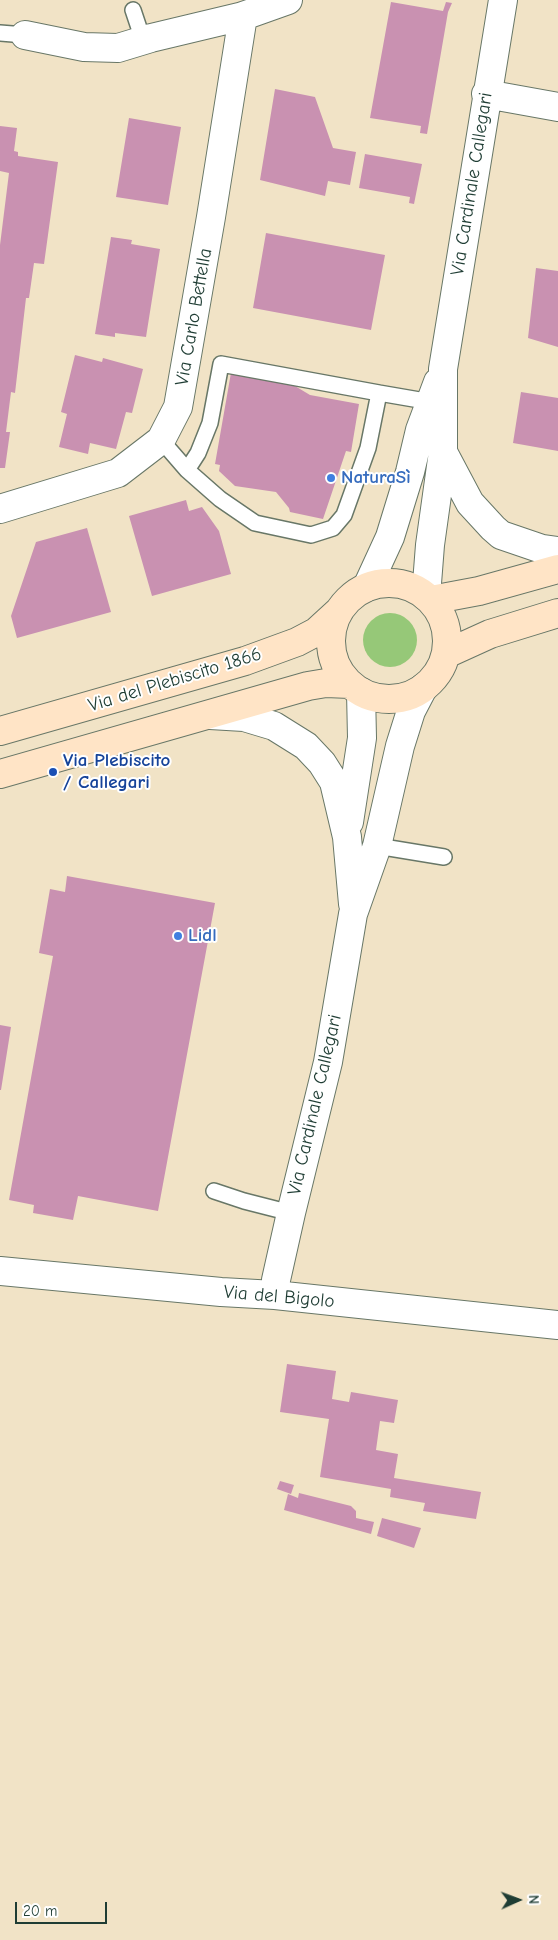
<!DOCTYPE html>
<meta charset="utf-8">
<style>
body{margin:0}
#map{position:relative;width:558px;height:1940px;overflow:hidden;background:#f1e3c6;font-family:"Comic Neue",sans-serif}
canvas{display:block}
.north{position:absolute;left:493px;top:1875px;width:50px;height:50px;-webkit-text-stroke:4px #fff;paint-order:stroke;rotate:88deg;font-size:14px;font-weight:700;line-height:20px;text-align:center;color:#1f3d34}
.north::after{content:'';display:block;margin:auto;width:18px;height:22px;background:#1f3d34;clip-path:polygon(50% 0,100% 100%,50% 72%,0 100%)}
.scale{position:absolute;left:15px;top:1902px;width:92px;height:22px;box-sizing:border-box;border:2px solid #1f3d34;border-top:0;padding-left:6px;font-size:15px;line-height:18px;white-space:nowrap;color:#1f3d34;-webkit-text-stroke:4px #fff;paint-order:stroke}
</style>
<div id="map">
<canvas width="558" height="1940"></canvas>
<div class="north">N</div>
<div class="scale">20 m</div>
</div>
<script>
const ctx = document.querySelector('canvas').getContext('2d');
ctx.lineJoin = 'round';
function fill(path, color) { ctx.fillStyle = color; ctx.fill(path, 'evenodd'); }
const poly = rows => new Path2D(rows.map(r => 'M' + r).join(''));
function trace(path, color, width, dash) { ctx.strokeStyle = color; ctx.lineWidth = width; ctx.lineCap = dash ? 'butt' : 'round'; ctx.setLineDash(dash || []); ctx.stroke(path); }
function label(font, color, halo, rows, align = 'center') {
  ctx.font = font + ' "Comic Neue",sans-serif'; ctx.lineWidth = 4; ctx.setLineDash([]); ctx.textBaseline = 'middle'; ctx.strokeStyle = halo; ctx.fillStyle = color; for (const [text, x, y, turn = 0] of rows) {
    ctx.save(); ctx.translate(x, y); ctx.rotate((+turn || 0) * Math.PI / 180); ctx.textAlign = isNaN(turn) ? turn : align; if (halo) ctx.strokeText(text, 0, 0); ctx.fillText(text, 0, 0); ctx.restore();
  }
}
fill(poly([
 '363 640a27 27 0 1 1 54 0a27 27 0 1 1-54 0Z'
]), '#96c878');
fill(poly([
 [391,2,443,11,446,2,452,3,448,12,427,134,420,133,421,126,370,118],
 [275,89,315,97,333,148,356,152,350,185,328,181,325,196,260,180],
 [129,118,181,127,168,205,116,197],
 [0,126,17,128,14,151,18,152,18,156,58,162,44,264,34,263,29,298,26,298,15,393,11,392,6,432,10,432,5,468,0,468,0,245,9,173,0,171],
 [365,154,422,164,414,204,409,203,410,197,359,188],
 [266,233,385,255,371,330,253,308],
 [111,237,132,240,131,244,160,249,146,337,115,333,115,337,95,334],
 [536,268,558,271,558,347,528,338],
 [75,355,102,362,103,358,143,369,132,413,126,412,116,449,90,443,88,454,59,447,67,414,61,412],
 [232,367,275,374,310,395,359,404,351,452,346,451,323,519,290,512,289,508,276,492,235,486,219,471,220,465,215,464],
 [521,392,558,398,558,451,513,443],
 [186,500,189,511,202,507,219,531,231,574,152,596,129,516],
 [87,528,111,612,17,638,11,616,36,542],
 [67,876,215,903,158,1211,78,1196,73,1220,33,1213,34,1205,9,1200,53,956,39,953,50,889,65,892],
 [0,1025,11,1027,1,1090,0,1090],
 [287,1364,336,1371,332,1399,349,1402,351,1392,398,1400,394,1423,380,1421,376,1450,398,1454,394,1478,481,1492,476,1519,423,1511,425,1503,390,1497,391,1489,320,1477,329,1419,280,1412],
 [280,1481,294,1485,291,1494,277,1489],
 [299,1493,351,1506,356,1511,356,1518,374,1522,371,1534,284,1510,288,1494,298,1498],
 [382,1518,421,1528,414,1548,377,1536]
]), '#c991b1');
const lane = poly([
 [133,10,143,40],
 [0,33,25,35],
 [161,440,187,470,220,499,255,523,311,535,333,528,344,515,368,448,379,393,437,403],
 [187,470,198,453,210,423,221,364,379,393],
 [377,846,444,857],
 [214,1191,244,1201,291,1213]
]);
const street = poly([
 [25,35,84,47,118,48,151,38,243,16],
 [486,94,558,107],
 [443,452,470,503,493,528,501,535,542,549,558,551],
 [0,509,118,473,161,440,178,407,211,217,243,16,288,0],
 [367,587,390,537,410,472,420,430,438,382],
 [426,596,430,545,443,452,443,369,503,0],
 [210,715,244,717,274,726,306,746,322,763,334,782,347,837,353,904],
 [349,822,362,738,361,692],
 [0,1271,221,1292,275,1295,558,1325],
 [275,1295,276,1280,291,1213,328,1062,353,914,377,846,400,746,411,711,423,688]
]);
const secondary = poly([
 '331 641a58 58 0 1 1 116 0a58 58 0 1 1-116 0Z',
 [431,600,479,591,558,569],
 [446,654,490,634,558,613],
 [0,731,245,661,297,642,316,632,340,610],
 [0,774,308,686,326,683,350,684]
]);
trace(lane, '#687767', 18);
trace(street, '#687767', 30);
trace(secondary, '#687767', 30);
trace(lane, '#fff', 15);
trace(street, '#fff', 28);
trace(secondary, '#ffe4c6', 28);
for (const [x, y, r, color] of [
 [331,478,5,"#3f7fe0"],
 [53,772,5,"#1a4fb4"],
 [178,936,5,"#3f7fe0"]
]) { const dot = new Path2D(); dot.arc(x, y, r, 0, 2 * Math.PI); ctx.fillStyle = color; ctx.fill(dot); trace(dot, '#fff', 2); }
label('19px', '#1f3d34', '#fff', [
 ["Via Cardinale Callegari",472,184,-81],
 ["Via Carlo Bettella",194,317,-80],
 ["Via del Plebiscito 1866",175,680,-17],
 ["Via Cardinale Callegari",315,1105,-77],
 ["Via del Bigolo",279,1297,5]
]);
label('bold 19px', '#366cbe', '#fff', [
 ["NaturaSì",341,478],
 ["Lidl",188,936]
], 'left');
label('bold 19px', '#164399', '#fff', [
 ["Via Plebiscito",63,761],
 ["/ Callegari",63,783]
], 'left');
</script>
